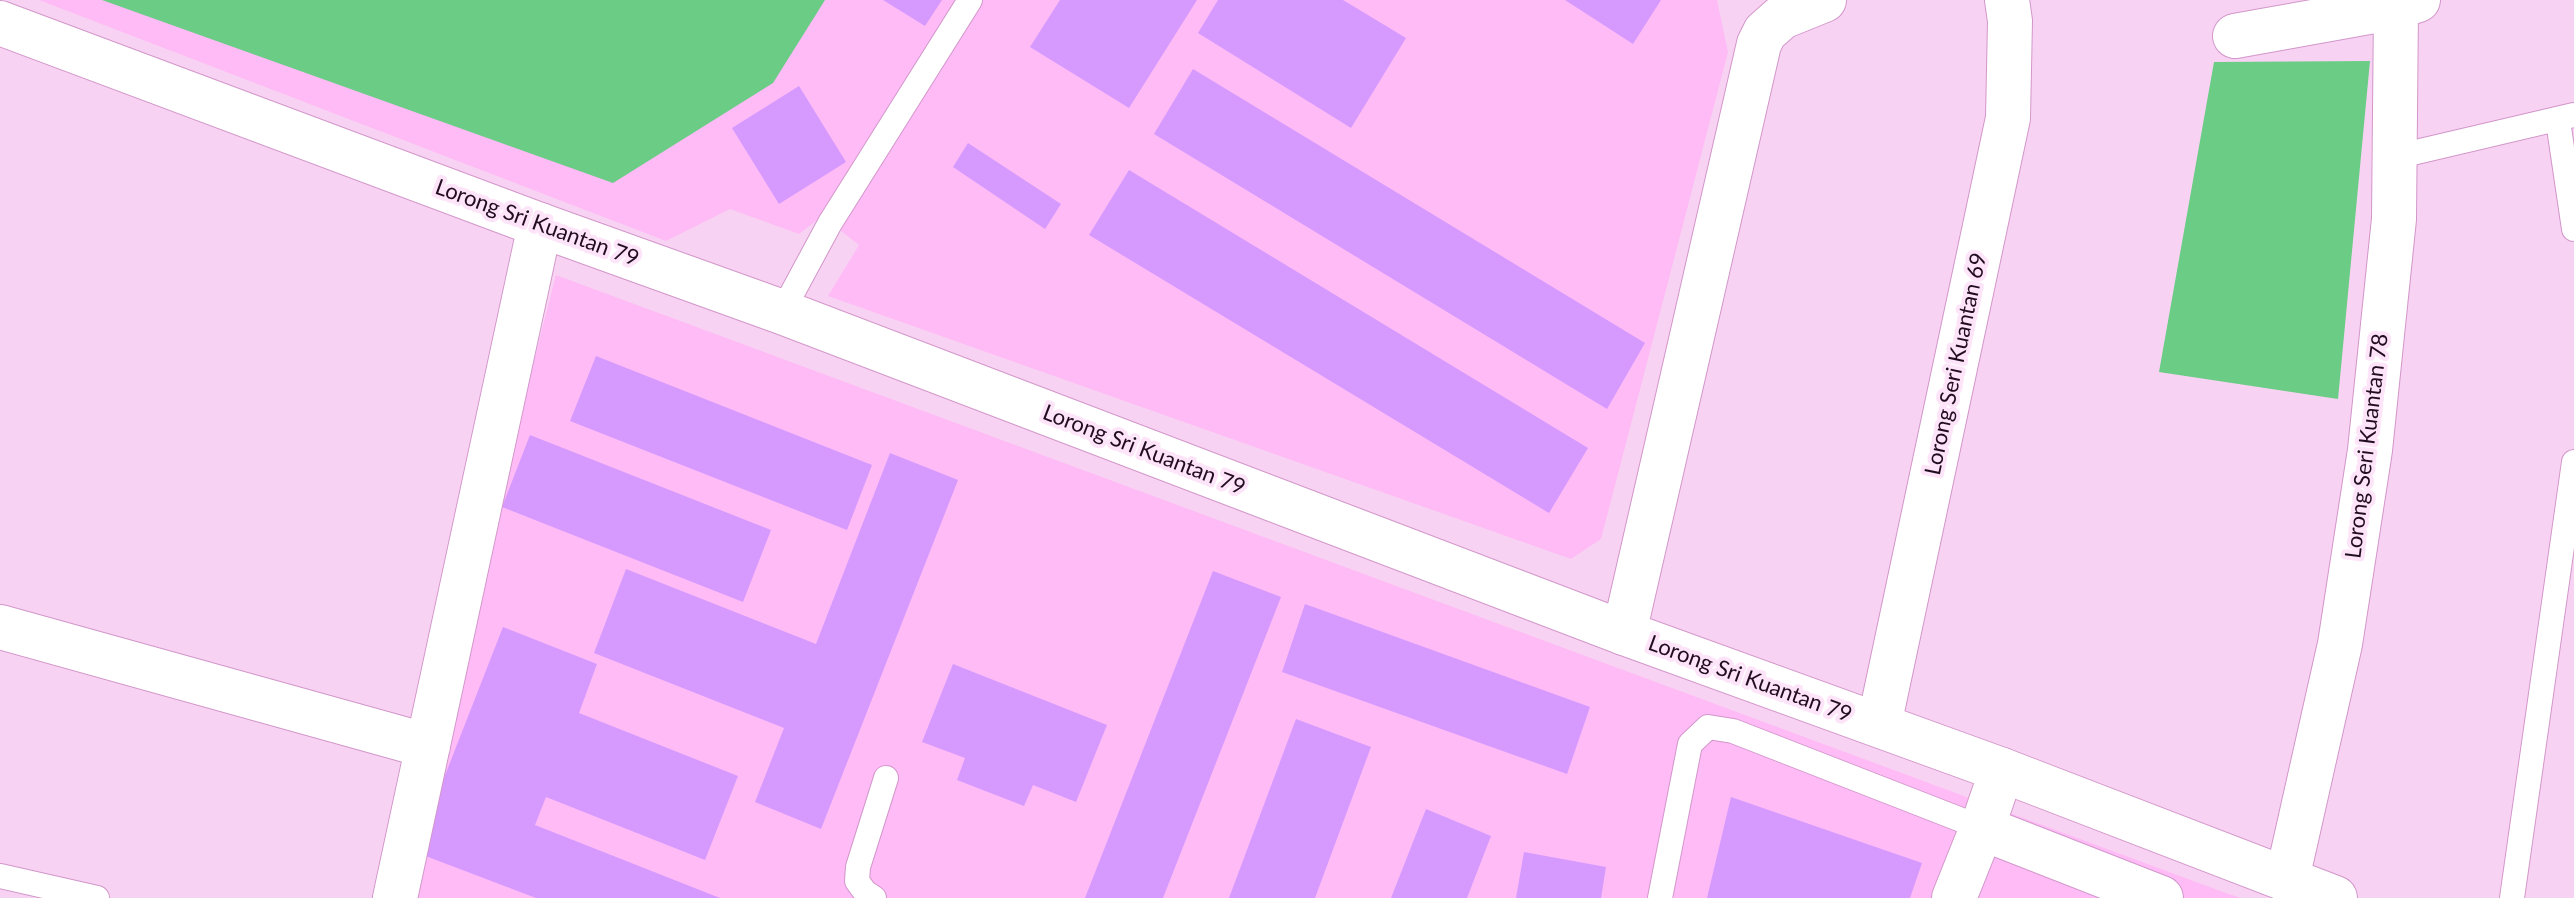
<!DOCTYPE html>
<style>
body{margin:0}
canvas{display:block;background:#f8d2f2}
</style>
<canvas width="2574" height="898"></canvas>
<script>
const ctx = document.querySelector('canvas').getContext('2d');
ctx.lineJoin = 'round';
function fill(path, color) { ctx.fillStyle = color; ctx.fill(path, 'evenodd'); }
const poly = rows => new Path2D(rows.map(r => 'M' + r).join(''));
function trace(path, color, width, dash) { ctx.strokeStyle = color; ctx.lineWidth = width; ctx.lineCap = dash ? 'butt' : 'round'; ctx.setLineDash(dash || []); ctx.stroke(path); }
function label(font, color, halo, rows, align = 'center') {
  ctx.font = font + ' Lato,sans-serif'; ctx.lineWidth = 8; ctx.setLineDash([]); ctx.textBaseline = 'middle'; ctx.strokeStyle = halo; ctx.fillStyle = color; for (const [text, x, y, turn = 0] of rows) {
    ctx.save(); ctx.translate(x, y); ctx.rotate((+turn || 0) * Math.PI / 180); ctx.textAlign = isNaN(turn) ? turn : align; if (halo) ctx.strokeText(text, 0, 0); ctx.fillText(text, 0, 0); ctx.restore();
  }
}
fill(poly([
 [39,0,1717,0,1728,52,1601,539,1571,559,828,296,859,245,822,216,799,234,730,209,666,241],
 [556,275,2226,893,2241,898,396,898]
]), '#febbf6');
fill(poly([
 [102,0,825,0,773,83,613,183],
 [2370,61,2338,399,2159,372,2214,62]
]), '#6acc85');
fill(poly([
 [883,0,942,0,925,26],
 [1060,0,1197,0,1129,108,1030,47],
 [1218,0,1343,0,1406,38,1351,128,1198,33],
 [1565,0,1661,0,1633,44],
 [1193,69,1645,343,1607,409,1154,134],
 [799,86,846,162,779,204,732,128],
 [968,143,1061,204,1045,229,953,167],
 [1129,170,1588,448,1549,513,1089,235],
 [596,356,872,465,847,530,570,421],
 [530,435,771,530,743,602,502,507],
 [890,453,958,480,821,829,755,802,784,728,594,653,626,569,816,644],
 [1213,571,1281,597,1163,898,1085,898],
 [1305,604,1590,707,1567,774,1282,672],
 [503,627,597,664,579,713,738,776,705,860,546,797,535,825,720,898,536,898,415,852],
 [953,664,1107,725,1076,802,1033,785,1024,806,957,780,965,758,922,742],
 [1296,719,1371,747,1315,898,1229,898],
 [1731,797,1922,863,1910,898,1707,898],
 [1426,809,1491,836,1467,898,1391,898],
 [1524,852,1606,867,1601,898,1516,898]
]), '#d69afe');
const service = poly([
 [2558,121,2574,229],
 [2395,157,2574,115],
 [782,312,830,223,970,0],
 [0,876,97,898],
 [874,898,865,892,857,881,858,867,886,778],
 [1660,898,1690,744,1708,727,1733,731,1982,828],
 [2512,898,2574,462]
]);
const minor = poly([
 [2235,36,2396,7,2418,0],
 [0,627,428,746],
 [1624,633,1759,44,1765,32,1782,17,1824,0],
 [1982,828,2161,898],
 [2287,879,2340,644,2370,450,2394,219,2396,7],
 [395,898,540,225],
 [1954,898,1982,828,2002,770]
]);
const tertiary = poly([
 [0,23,540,225,782,312,1624,633,2002,770,2335,898],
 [1879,725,2008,118,2010,21,2007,0]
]);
trace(service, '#d297ca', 26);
trace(minor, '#d297ca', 46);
trace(tertiary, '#d297ca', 46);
trace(service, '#fff', 24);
trace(minor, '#fff', 44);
trace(tertiary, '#fff', 44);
label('22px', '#220c20', '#fde4f9', [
 ["Lorong Sri Kuantan 79",537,223,20],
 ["Lorong Seri Kuantan 69",1956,364,-78],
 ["Lorong Seri Kuantan 78",2367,446,-83],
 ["Lorong Sri Kuantan 79",1144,450,21],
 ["Lorong Sri Kuantan 79",1750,679,20]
]);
</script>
